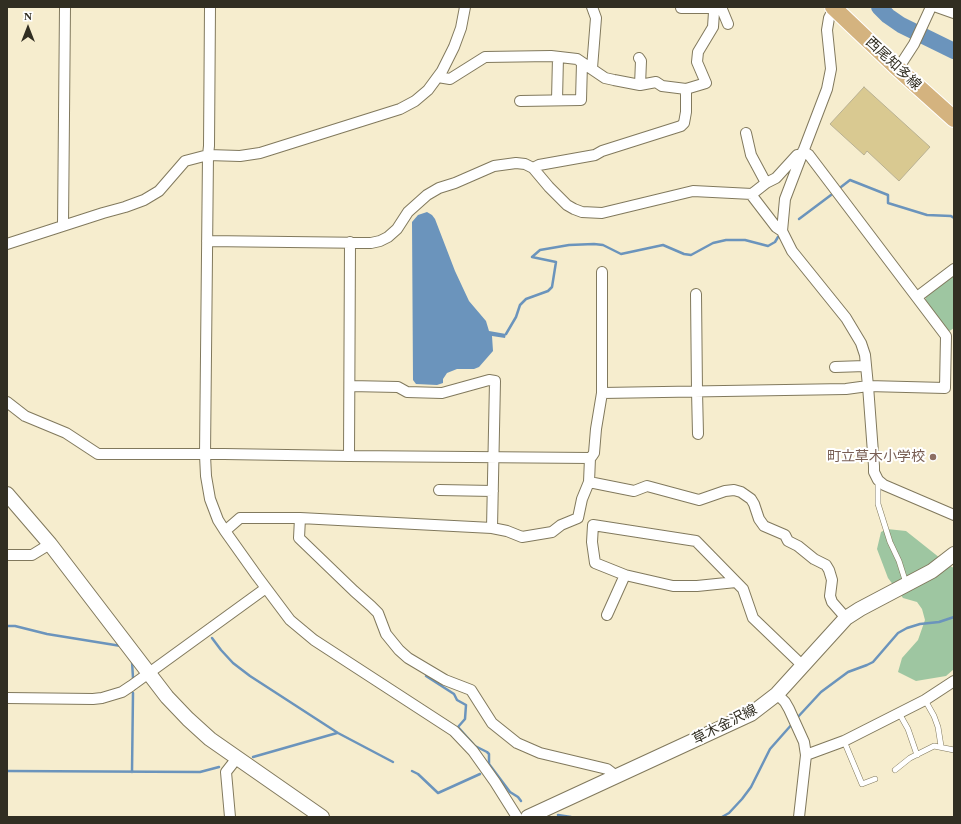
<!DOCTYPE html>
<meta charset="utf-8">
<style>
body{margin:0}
#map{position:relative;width:961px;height:824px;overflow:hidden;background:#f6edce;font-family:"Times New Roman",serif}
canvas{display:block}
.frame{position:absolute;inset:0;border:8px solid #312e22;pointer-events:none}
.north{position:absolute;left:8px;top:8px;width:40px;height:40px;-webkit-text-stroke:3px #fff;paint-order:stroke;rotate:0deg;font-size:11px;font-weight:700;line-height:16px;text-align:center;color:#312e22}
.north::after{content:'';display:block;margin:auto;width:14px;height:18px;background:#312e22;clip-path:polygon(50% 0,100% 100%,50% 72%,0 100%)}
</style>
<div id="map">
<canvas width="961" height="824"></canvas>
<div class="frame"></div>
<div class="north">N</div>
</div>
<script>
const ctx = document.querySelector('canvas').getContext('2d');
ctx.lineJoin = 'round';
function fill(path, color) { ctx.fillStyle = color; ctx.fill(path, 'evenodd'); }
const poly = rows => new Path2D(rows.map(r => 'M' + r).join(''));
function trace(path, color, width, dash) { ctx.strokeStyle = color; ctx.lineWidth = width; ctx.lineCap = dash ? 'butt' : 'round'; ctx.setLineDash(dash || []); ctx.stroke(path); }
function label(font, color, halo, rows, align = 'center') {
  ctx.font = font + ' "Times New Roman","Noto Sans JP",serif'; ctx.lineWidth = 4; ctx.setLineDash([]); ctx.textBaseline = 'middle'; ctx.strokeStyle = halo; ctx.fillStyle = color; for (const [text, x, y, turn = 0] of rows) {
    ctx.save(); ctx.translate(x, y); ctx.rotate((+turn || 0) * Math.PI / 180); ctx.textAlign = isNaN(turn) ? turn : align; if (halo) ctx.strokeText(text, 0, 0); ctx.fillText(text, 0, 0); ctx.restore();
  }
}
fill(poly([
 [954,274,954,328,948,332,925,302,926,296],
 [887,529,906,531,950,566,954,568,954,669,946,676,916,681,898,672,902,658,918,640,925,620,922,609,917,602,903,598,888,578,877,549,881,532]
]), '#9ec6a1');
fill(poly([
 [427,212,432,215,435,219,455,271,469,301,486,321,489,331,506,334,505,338,492,336,493,351,479,367,474,369,457,369,447,373,443,379,443,383,437,385,416,384,413,380,412,222,418,215]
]), '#6b94bc');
trace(poly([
 [841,187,850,180,888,195,888,203,927,215,951,216,954,218],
 [799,219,831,195],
 [506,334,516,317,520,305,526,299,548,291,552,287,556,262,532,257,540,250,569,245,594,244,603,245,621,254,663,245,684,254,691,255,713,243,726,240,745,240,768,246,775,242,778,237],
 [7,626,15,626,47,634,121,646,122,648],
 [212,638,221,650,233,663,250,676,338,733,393,762],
 [132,661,133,678],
 [426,676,454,694,457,700,466,705,465,719,458,727,475,746,487,752,489,754,489,764,510,792,518,797,521,801],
 [796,719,821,692,848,672,867,665,873,662,898,633,907,628,920,624,939,622,954,617],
 [253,757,337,733],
 [7,771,200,772,219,767],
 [412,771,418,774,438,793,480,774],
 [132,772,133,693],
 [558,815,571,817],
 [722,817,729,813,742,799,751,787,770,749,793,723]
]), '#6b94bc', 2.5);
trace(poly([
 [879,7,888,16,901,25,954,51]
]), '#6b94bc', 16);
const building = poly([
 [864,87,930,147,899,181,867,151,864,155,830,124,864,87]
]);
fill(building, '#d9c991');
trace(building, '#b8b092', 1);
const lane = poly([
 [880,481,878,485,878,504,890,542,899,561,906,583],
 [925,700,934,716,938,727,941,746],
 [899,713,908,729,917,755],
 [844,741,862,784,875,779],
 [895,770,910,758,934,746,954,750]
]);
const street = poly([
 [210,7,209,146,208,155,205,455,206,476,210,499,218,520,225,531,257,576,290,620,314,640,454,731,473,751,495,782,517,817],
 [721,7,728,24],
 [937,7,954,13],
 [681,8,713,8],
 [834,8,829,18,827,30,831,69,827,89,785,199,782,231,792,251,846,318,861,343,865,355,868,386,874,466,874,472,878,480,884,485,954,515],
 [639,58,641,61,640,85],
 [895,66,903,61,914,44,931,7],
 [592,68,596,18,592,7],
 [438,77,450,79,485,57,551,56,577,59,605,78,614,80,640,85,656,82,662,86,686,89,706,83,697,62,698,52,713,27,714,12,713,7],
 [557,100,558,57],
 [520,101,581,100,582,63],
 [533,168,539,165,595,155,602,151,681,126,684,123,686,112,686,89],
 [766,183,776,178,797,155,799,155],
 [752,194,753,197,776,227,782,231],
 [63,225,65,7],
 [207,241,371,243,380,241,388,237,397,229,408,212,427,195,439,188,455,183,494,166,516,163,525,164,533,168,549,187,567,205,574,209,582,212,602,213,693,191,752,194,766,183,751,155,746,133],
 [7,244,103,213,125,207,144,200,159,191,185,161,208,155,240,156,260,153,400,109,415,101,428,90,442,71,454,47,461,28,465,7],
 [696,294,697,391,698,434],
 [917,297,954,269],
 [835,367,865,366],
 [602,393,602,272],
 [7,402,25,416,66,433,98,454,224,454,349,456,590,458,592,456,594,453,596,429,602,393,846,389,868,386,945,388,946,336,809,155,803,151],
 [349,456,350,242],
 [590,458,589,482,634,491,647,486,699,500,725,491,734,490,741,492,751,499,754,504,759,519,764,526,785,535,788,541,798,546,814,559,826,565,829,570,832,580,830,596,832,602,846,618],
 [439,490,493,491],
 [300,518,299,538,354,591,371,606,378,613,386,634,399,650,408,658,445,680,471,690,492,723,517,743,540,753,607,769,611,772,614,778],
 [492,528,507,531,522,537,552,532,561,525,578,518,582,499,589,482],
 [225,531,240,518,300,518,492,528,495,381,489,380,442,393,407,392,398,387,350,386],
 [7,555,32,555,50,544],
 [625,575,673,586,697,586,736,582],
 [607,615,625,575,595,563,592,542,593,525,696,541,743,589,753,618,802,665],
 [777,694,785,702,789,709,804,742,806,755,799,817],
 [7,698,93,699,102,698,122,692,131,686,266,588],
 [806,755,844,741,925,700,954,681],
 [230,817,226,772,237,758]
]);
const secondary = poly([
 [7,494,50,544,167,697,188,719,210,739,322,817],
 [528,817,751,714,777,694,846,618,860,609,932,571,954,554]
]);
const primary = poly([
 [833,7,895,66,954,119]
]);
trace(lane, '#81795d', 6);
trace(street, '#81795d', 12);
trace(secondary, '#81795d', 16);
trace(primary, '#fff', 18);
trace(lane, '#fff', 5);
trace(street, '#fff', 10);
trace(secondary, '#fff', 14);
trace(primary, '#d4b37f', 16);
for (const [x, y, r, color] of [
 [933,457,4,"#8d6e63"]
]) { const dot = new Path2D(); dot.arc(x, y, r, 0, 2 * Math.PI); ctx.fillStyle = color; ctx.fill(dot); trace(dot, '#fff', 1.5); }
label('14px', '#312e22', '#fff', [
 ["西尾知多線",893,64,43],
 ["草木金沢線",725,725,-27]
]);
label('14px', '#785e54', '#fff', [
 ["町立草木小学校",925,457]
], 'right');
</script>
